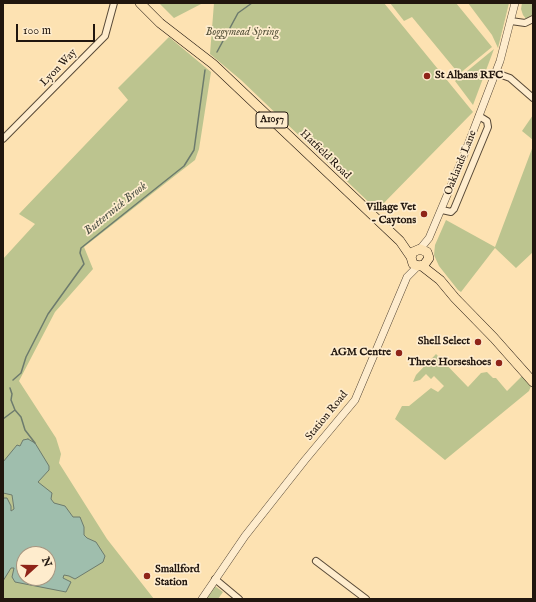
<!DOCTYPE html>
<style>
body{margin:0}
#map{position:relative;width:536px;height:602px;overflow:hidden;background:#fde2b2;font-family:"IM FELL English",serif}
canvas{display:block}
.frame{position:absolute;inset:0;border:4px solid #21160e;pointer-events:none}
.north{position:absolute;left:16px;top:546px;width:40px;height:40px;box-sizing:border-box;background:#feeccd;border:1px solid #a69681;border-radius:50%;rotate:69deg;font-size:11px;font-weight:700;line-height:16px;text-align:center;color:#21160e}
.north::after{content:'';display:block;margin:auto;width:14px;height:18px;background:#8f2418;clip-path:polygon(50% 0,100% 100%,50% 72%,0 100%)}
.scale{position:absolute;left:16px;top:24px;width:79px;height:18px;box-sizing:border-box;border:2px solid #21160e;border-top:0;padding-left:5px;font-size:12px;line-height:14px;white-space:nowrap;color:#21160e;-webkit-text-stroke:3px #feeccd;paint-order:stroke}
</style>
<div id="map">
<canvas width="536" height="602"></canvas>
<div class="frame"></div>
<div class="north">N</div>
<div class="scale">100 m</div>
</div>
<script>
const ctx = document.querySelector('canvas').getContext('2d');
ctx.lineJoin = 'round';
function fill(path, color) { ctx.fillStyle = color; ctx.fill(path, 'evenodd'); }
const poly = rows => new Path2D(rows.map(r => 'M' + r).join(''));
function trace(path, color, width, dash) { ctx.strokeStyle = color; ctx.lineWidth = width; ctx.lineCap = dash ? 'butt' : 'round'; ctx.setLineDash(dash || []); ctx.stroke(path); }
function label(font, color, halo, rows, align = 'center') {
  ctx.font = font + ' "IM FELL English",serif'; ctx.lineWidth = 3.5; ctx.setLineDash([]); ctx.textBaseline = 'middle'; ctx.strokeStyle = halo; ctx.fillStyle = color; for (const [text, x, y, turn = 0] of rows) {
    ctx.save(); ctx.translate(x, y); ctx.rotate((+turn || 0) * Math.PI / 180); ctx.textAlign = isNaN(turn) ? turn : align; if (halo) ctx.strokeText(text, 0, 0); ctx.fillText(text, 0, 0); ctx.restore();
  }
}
fill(poly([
 [159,3,203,3,174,18],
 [214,3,384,3,473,112,377,210,241,80,210,54],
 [390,3,456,3,492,47,459,74,412,17,404,21],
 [468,3,509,3,498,48,492,35],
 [522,3,533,3,533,14,527,20,523,15,521,9],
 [169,37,211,72,199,149,195,160,84,247,93,269,55,312,19,381,56,438,61,454,59,463,107,539,154,599,3,599,3,259,35,224,19,214,128,100,118,88],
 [24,554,48,554,48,578,24,578],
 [494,49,473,105,455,81],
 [533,115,533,140,522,131],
 [533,146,533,252,516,268,495,248,461,292,458,290,439,266,434,255,435,245,446,220,495,247],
 [436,354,468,387,481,373,487,372,493,378,496,378,507,391,522,376,531,386,529,391,445,460,395,419,402,406,409,406,431,388,438,392,444,386,434,376,431,379,426,374,420,380,413,382,416,375],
 [215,586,223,592,218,599,205,599]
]), '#bcc48f');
const water = poly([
 [28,439,35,443,49,466,49,470,38,482,52,493,51,499,54,503,65,506,73,517,80,517,84,527,84,535,87,538,96,542,105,556,103,562,75,579,69,576,64,575,63,578,71,582,66,592,15,582,12,577,14,568,11,568,3,581,3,498,7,498,11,506,11,511,14,509,12,495,3,493,3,462,17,445,20,446,23,440,28,439],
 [24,554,48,554,48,578,24,578,24,554]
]);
fill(water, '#9fbead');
trace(water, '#6d7b6d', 1);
trace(poly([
 [217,52,238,13,252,3],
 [13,380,21,373,26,357,48,314,84,264,80,253,81,248,184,166,194,150,205,70],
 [10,388,12,394,11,400,15,410,21,417,25,430,35,443],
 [3,419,15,410]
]), '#6d7b6d', 1.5);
const minor = poly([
 [511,21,525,23,533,19],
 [496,73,510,78,533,98],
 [3,139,105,36,114,3],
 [442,210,451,212,454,209,488,127,487,121,479,116],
 [316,561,366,599],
 [215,579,239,599]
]);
const tertiary = poly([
 [420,249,429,238,464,155,500,61,515,3],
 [202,599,245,536,305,460,355,400,407,277,418,266]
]);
const primary = poly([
 [140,3,160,23,213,64,400,241,411,257,413,264,418,266,424,265,429,258,427,252,420,249,413,252,411,257],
 [422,266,440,280,455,298,494,338,533,382]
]);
trace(minor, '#584937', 8);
trace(tertiary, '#584937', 8);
trace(primary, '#21160e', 10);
trace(minor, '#feeccd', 6);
trace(tertiary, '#feeccd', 7);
trace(primary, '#fde2b2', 9);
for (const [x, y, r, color] of [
 [427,76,4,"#8f2418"],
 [424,214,4,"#8f2418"],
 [478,342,4,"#8f2418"],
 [399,353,4,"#8f2418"],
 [499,363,4,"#8f2418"],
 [147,576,4,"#8f2418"]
]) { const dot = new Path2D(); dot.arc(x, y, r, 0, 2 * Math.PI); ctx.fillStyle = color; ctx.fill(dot); trace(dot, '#feeccd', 1.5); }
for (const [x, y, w] of [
 [272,120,32]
]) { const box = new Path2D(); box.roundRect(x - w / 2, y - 8, w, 16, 3); ctx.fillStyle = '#feeccd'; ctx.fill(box); trace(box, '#21160e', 1); }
label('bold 10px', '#21160e', null, [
 ["A1057",272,120]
]);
label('italic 11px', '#57533b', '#feeccd', [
 ["Boggymead Spring",242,33]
]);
label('11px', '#21160e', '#feeccd', [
 ["Lyon Way",59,68,-46],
 ["Hatfield Road",325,155,44],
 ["Oaklands Lane",461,163,-68],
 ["Station Road",327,416,-51]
]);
label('bold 11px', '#21160e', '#feeccd', [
 ["St Albans RFC",435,76,"left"],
 ["Village Vet",416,208],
 ["- Caytons",416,221],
 ["Shell Select",470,342],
 ["AGM Centre",391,353],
 ["Three Horseshoes",491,363],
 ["Smallford",155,570,"left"],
 ["Station",155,583,"left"]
], 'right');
label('italic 12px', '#4d5146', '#feeccd', [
 ["Butterwick Brook",116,209,-39]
]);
</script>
